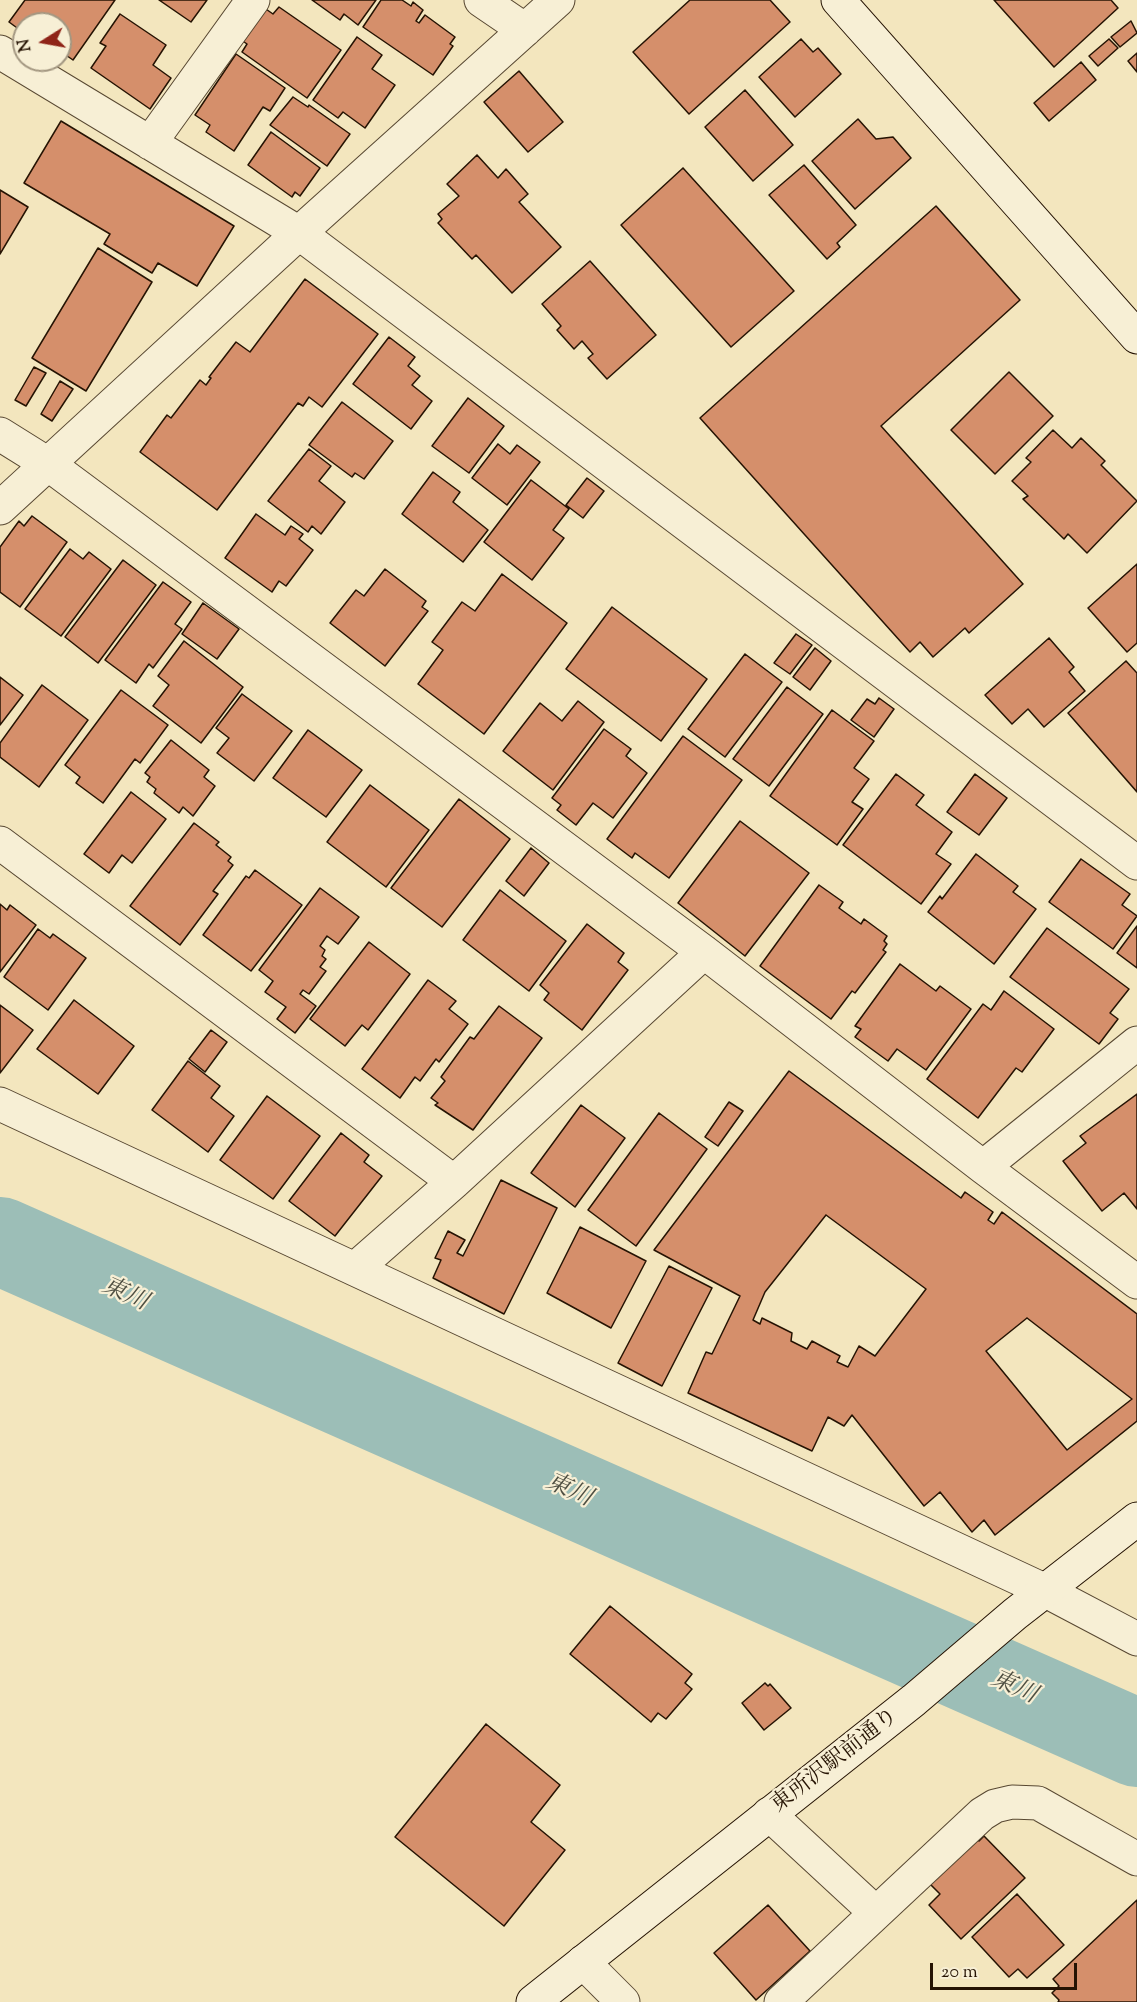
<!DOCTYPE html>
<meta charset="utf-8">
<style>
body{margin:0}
#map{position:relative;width:1137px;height:2002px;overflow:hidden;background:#f3e6be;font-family:"Sorts Mill Goudy",serif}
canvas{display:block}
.north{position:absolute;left:12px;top:12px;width:60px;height:60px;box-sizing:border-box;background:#f7efd5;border:2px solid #a39781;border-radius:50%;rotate:259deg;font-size:16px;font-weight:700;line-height:24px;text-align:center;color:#251303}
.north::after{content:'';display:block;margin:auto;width:21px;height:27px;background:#8f2418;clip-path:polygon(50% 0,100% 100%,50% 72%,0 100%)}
.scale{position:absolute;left:930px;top:1963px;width:147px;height:27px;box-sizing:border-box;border:3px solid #251303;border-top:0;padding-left:8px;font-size:18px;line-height:21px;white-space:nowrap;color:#251303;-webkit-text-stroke:4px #f7efd5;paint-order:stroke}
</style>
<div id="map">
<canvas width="1137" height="2002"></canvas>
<div class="north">N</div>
<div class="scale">20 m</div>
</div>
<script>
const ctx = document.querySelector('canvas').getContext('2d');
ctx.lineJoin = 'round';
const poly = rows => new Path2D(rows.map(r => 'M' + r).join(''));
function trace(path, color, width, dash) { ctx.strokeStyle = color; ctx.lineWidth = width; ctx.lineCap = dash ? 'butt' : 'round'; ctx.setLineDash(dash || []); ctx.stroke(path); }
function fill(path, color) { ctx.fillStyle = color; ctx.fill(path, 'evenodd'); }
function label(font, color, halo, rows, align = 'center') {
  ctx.font = font + ' "Sorts Mill Goudy","Noto Serif JP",serif'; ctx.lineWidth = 4.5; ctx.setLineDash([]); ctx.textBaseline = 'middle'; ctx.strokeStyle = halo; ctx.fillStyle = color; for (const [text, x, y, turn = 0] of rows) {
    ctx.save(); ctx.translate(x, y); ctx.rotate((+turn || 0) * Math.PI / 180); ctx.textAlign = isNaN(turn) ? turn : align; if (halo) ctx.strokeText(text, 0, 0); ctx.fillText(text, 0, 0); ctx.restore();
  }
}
trace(poly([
 [0,1241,1137,1743]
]), '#9cbeb7', 88);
const building = poly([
 [25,0,115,0,73,60,60,51,60,24,24,24,24,33,9,22,25,0],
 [159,0,207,0,191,22,159,0],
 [312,0,376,0,358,25,344,14,340,20,312,0],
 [381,0,402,0,411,6,413,2,423,10,416,21,419,23,425,15,455,37,450,44,453,46,433,75,363,27,381,0],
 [690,0,770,0,790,22,689,114,633,52,690,0],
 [994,0,1111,0,1118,8,1054,67,994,0],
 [263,7,273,14,279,7,341,50,307,98,242,52,247,44,240,39,263,7],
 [120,14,166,45,153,65,171,78,150,109,91,68,106,46,100,43,120,14],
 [1131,21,1137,33,1120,47,1111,37,1131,21],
 [357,37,382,55,372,69,395,85,365,128,343,112,338,118,313,100,357,37],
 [801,39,813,52,818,48,841,74,795,117,759,77,801,39],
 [1109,39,1118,48,1098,66,1089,56,1109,39],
 [1137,53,1137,72,1128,61,1137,53],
 [236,54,285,88,270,111,263,107,234,151,206,132,210,125,195,115,236,54],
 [1081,62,1096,80,1049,121,1034,103,1081,62],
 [519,71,563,122,528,152,484,102,519,71],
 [745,90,793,145,753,181,705,127,745,90],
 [293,97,308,107,309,105,350,134,327,166,270,125,293,97],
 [858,119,876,139,893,137,911,158,855,209,812,161,858,119],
 [61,121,234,226,197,286,158,263,152,273,104,244,110,234,24,183,61,121],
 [271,132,320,168,300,196,295,192,292,197,248,165,271,132],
 [477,155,498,178,506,169,528,194,519,202,561,247,512,293,476,255,472,259,438,223,442,219,438,214,459,196,447,184,477,155],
 [804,165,856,225,837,243,840,247,827,259,769,195,804,165],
 [683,168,794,291,731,347,621,225,683,168],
 [0,190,28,207,0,254,0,190],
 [936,206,1020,300,881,426,1023,584,969,633,965,628,933,657,920,642,910,652,700,418,936,206],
 [98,248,152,282,86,391,32,358,98,248],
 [590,261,656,335,607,379,588,358,593,354,582,341,574,349,557,330,561,326,542,304,590,261],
 [305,279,378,334,322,407,309,397,303,406,298,403,217,510,140,452,167,415,171,418,200,380,206,385,211,378,209,377,236,342,250,352,305,279],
 [389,337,415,357,408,366,420,376,412,385,432,401,411,429,353,384,389,337],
 [34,367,46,373,26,406,15,400,34,367],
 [1009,372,1053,416,995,474,951,430,1009,372],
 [60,381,73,389,52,421,41,414,60,381],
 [468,398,504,426,469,473,432,446,468,398],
 [342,402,393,441,364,479,355,473,352,477,309,445,342,402],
 [1053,430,1072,448,1081,438,1105,461,1101,465,1137,501,1087,553,1068,534,1064,539,1023,499,1028,496,1012,481,1031,462,1026,458,1053,430],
 [498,444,510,454,517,445,540,462,507,505,472,478,498,444],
 [309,449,331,466,319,481,345,502,321,534,312,526,308,532,268,501,309,449],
 [433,472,460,492,453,502,488,530,463,562,402,514,433,472],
 [587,478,604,491,583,518,566,505,587,478],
 [531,480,569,509,553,530,564,538,532,580,484,542,531,480],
 [256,514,285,535,291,526,303,534,299,539,313,550,286,586,279,581,272,592,225,558,256,514],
 [32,516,67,542,20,607,0,592,0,547,19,521,24,526,32,516],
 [70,549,83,559,89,552,111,569,61,636,25,609,70,549],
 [123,560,156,585,98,663,65,637,123,560],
 [1137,564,1137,643,1127,652,1088,608,1137,564],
 [385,569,426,601,422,607,428,611,385,666,330,623,356,590,364,596,385,569],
 [502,574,567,623,484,734,418,684,443,650,432,642,462,602,475,611,502,574],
 [163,582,191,602,175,624,182,629,153,668,149,664,136,683,105,660,163,582],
 [203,603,239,629,217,659,182,634,203,603],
 [612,607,707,679,661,741,566,669,612,607],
 [796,634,812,645,790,674,774,663,796,634],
 [1049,638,1074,667,1069,672,1085,691,1044,727,1028,709,1012,724,985,695,1049,638],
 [184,641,243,687,201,743,153,706,169,685,158,676,184,641],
 [815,648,831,661,810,690,793,677,815,648],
 [745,654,782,682,725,757,688,729,745,654],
 [1126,661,1137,673,1137,792,1068,713,1126,661],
 [0,677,23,695,0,725,0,677],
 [42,685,88,720,39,787,0,757,0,743,42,685],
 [787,687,823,714,769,786,733,759,787,687],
 [121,690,168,725,140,763,135,759,103,803,76,783,80,777,65,765,121,690],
 [242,694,292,731,254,781,217,753,229,738,216,728,242,694],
 [879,698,894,709,874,737,851,720,867,699,875,704,879,698],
 [578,701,604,722,553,790,503,751,540,703,562,721,578,701],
 [832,710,874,741,854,768,869,779,852,802,863,809,837,845,770,796,832,710],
 [604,729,631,749,626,756,647,773,613,818,593,803,576,825,557,810,561,805,552,798,604,729],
 [308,730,362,770,326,817,273,778,308,730],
 [683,736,742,780,669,878,635,853,632,858,607,839,683,736],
 [171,740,209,770,204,777,215,786,193,816,183,807,179,813,154,793,156,789,147,782,150,777,145,773,171,740],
 [896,774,924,795,916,805,952,832,936,854,951,864,921,904,843,845,896,774],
 [975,774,1007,798,979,835,947,812,975,774],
 [370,785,429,830,386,887,327,842,370,785],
 [131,792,166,819,132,863,122,855,109,873,84,854,131,792],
 [459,799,510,839,442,927,391,888,459,799],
 [740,821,809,873,745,956,678,903,740,821],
 [194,823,219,842,216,845,231,857,228,861,233,865,213,891,218,894,180,945,130,906,194,823],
 [531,848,549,863,524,896,506,881,531,848],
 [976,854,1018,886,1013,892,1036,909,994,964,928,912,940,896,942,899,976,854],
 [1081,859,1130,894,1122,905,1137,916,1113,949,1049,902,1081,859],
 [255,870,302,905,251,971,203,935,246,876,249,878,255,870],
 [819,885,843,902,839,908,861,924,864,919,887,936,884,941,887,944,883,950,886,952,855,993,852,991,831,1019,760,966,819,885],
 [320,888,359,917,338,944,327,936,320,946,325,950,322,956,326,959,320,967,326,971,309,994,303,990,300,994,316,1006,295,1033,277,1019,286,1007,265,992,273,981,259,970,320,888],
 [500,890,566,941,529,991,463,940,500,890],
 [0,904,7,910,10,905,36,925,0,972,0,904],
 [587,924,624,953,618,962,628,970,582,1030,544,1000,549,993,540,985,587,924],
 [1137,926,1137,968,1117,953,1137,926],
 [1047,928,1129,989,1110,1013,1118,1019,1099,1044,1010,977,1047,928],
 [38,929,50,938,53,934,86,958,48,1010,4,977,38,929],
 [369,942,410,974,368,1030,362,1025,345,1046,310,1019,369,942],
 [900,964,936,991,940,986,971,1009,926,1070,897,1049,888,1061,855,1037,861,1029,855,1026,900,964],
 [428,980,456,1001,449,1009,468,1024,439,1062,436,1059,420,1081,415,1077,400,1098,362,1069,428,980],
 [1004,991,1054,1029,1022,1072,1016,1068,978,1118,927,1079,983,1004,991,1010,1004,991],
 [74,1000,134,1046,98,1094,37,1049,74,1000],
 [0,1005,33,1030,0,1073,0,1005],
 [499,1006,542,1038,473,1130,435,1105,438,1103,431,1098,445,1081,441,1077,470,1037,474,1039,499,1006],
 [211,1030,227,1042,205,1072,189,1059,211,1030],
 [188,1061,220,1086,211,1098,234,1116,208,1152,152,1110,188,1061],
 [789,1071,961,1198,965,1192,993,1212,988,1220,994,1224,1002,1212,1137,1314,1137,1421,995,1535,984,1520,972,1532,940,1492,924,1506,852,1415,844,1426,828,1417,812,1451,688,1393,706,1352,712,1354,740,1296,654,1250,789,1071],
 [826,1215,926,1289,875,1356,859,1346,848,1367,837,1362,840,1356,812,1341,807,1349,791,1341,792,1333,762,1318,760,1324,753,1320,765,1292,826,1215],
 [1027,1318,1132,1399,1067,1450,986,1351,1027,1318],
 [1137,1094,1137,1209,1124,1193,1102,1211,1063,1161,1086,1143,1080,1136,1137,1094],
 [267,1096,320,1136,273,1199,220,1160,267,1096],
 [729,1102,743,1111,718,1146,705,1137,729,1102],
 [581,1105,625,1138,575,1207,531,1173,581,1105],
 [659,1113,707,1149,636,1246,588,1210,659,1113],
 [341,1133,369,1155,364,1162,382,1176,335,1236,289,1201,341,1133],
 [501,1180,557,1208,504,1314,433,1278,441,1260,435,1258,448,1231,465,1240,457,1253,463,1256,501,1180],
 [580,1227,646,1261,611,1328,547,1293,580,1227],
 [669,1266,712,1288,662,1386,618,1363,669,1266],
 [610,1606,692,1674,685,1683,692,1689,666,1719,658,1713,651,1722,570,1654,610,1606],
 [765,1683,768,1686,770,1684,791,1708,764,1730,742,1703,765,1683],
 [486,1724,560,1785,531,1822,565,1850,504,1926,395,1837,486,1724],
 [984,1836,1025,1878,961,1939,929,1905,940,1894,928,1882,975,1837,979,1841,984,1836],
 [1017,1894,1064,1945,1027,1978,1018,1969,1009,1977,972,1937,1017,1894],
 [1137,1900,1137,2002,1058,2002,1059,2000,1052,1993,1059,1986,1053,1979,1137,1900],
 [768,1905,810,1951,756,2000,714,1953,768,1905]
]);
fill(building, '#d58f6b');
trace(building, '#251303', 1.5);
const street = poly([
 [481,0,525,30],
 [0,52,299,233,1137,863],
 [150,143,253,0],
 [0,434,48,464,704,952,983,1167,1137,1282],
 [0,508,299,233,558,0],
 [0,843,454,1182],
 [0,1104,1046,1591,1137,1639],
 [983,1167,1137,1043],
 [355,1269,454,1182,704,952],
 [769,1814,876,1913],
 [583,1962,623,2002],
 [781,2002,982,1814,995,1806,1012,1802,1038,1803,1137,1859]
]);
const secondary = poly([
 [838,0,1137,337],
 [533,2002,914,1700,1015,1614,1137,1519]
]);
trace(street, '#584832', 35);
trace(secondary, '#251303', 35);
trace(street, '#f7efd5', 33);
trace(secondary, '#f7efd5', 33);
label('22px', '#251303', '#f7efd5', [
 ["東所沢駅前通り",836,1762,-38]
]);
label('italic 24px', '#4f4f42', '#f7efd5', [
 ["東川",124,1296,24],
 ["東川",568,1492,24],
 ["東川",1013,1689,24]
]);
</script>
